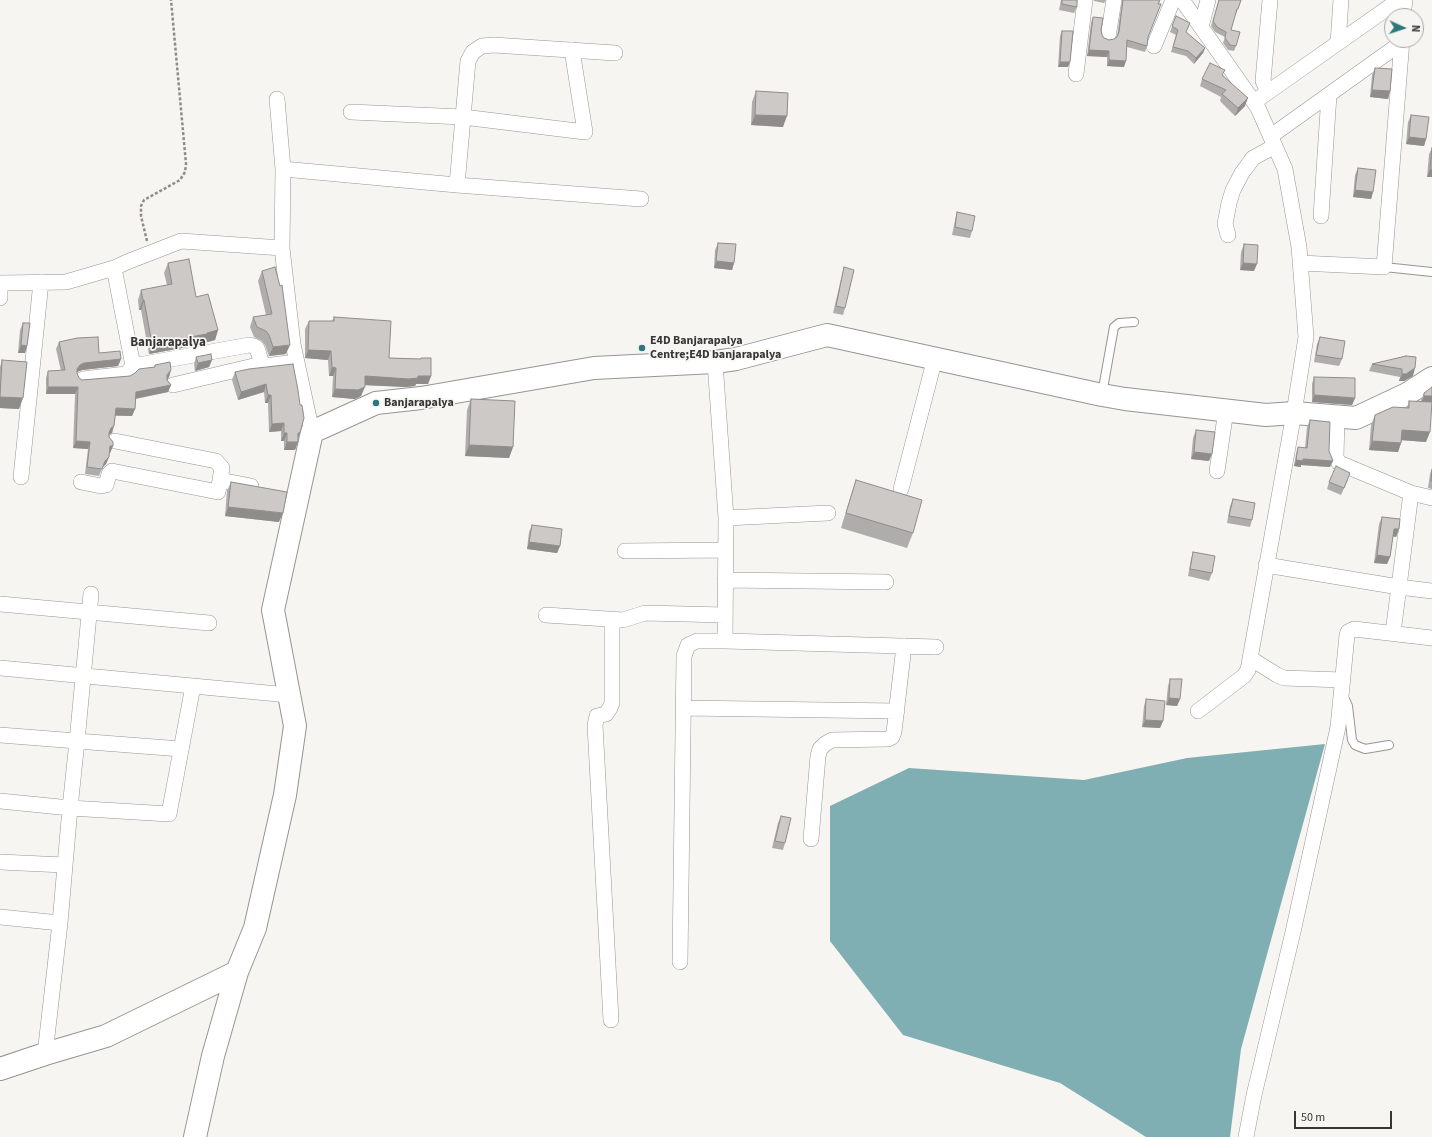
<!DOCTYPE html>
<style>
body{margin:0}
#map{position:relative;width:1432px;height:1137px;overflow:hidden;background:#f7f5f2;font-family:"Source Sans 3",sans-serif}
canvas{display:block}
.north{position:absolute;left:1384px;top:8px;width:40px;height:40px;box-sizing:border-box;background:#f7f5f2;border:1px solid #aaa9a6;border-radius:50%;rotate:93deg;font-size:11px;font-weight:700;line-height:16px;text-align:center;color:#373635}
.north::after{content:'';display:block;margin:auto;width:14px;height:18px;background:#2e777d;clip-path:polygon(50% 0,100% 100%,50% 72%,0 100%)}
.scale{position:absolute;left:1294px;top:1111px;width:98px;height:18px;box-sizing:border-box;border:2px solid #373635;border-top:0;padding-left:5px;font-size:12px;line-height:14px;white-space:nowrap;color:#373635;-webkit-text-stroke:3px #f7f5f2;paint-order:stroke}
</style>
<div id="map">
<canvas width="1432" height="1137"></canvas>
<div class="north">N</div>
<div class="scale">50 m</div>
</div>
<script>
const ctx = document.querySelector('canvas').getContext('2d');
ctx.lineJoin = 'round';
function fill(path, color) { ctx.fillStyle = color; ctx.fill(path, 'evenodd'); }
const poly = rows => new Path2D(rows.map(r => 'M' + r).join(''));
function trace(path, color, width, dash) { ctx.strokeStyle = color; ctx.lineWidth = width; ctx.lineCap = dash ? 'butt' : 'round'; ctx.setLineDash(dash || []); ctx.stroke(path); }
function label(font, color, halo, rows, align = 'center') {
  ctx.font = font + ' "Source Sans 3",sans-serif'; ctx.lineWidth = 3.5; ctx.setLineDash([]); ctx.textBaseline = 'middle'; ctx.strokeStyle = halo; ctx.fillStyle = color; for (const [text, x, y, turn = 0] of rows) {
    ctx.save(); ctx.translate(x, y); ctx.rotate((+turn || 0) * Math.PI / 180); ctx.textAlign = isNaN(turn) ? turn : align; if (halo) ctx.strokeText(text, 0, 0); ctx.fillText(text, 0, 0); ctx.restore();
  }
}
fill(poly([
 [1325,744,1241,1049,1230,1137,1146,1137,1060,1083,903,1035,830,941,830,806,909,768,1084,780,1187,758]
]), '#80afb3');
const lane = poly([
 [1384,267,1432,272],
 [1102,394,1114,327,1119,323,1134,322],
 [1343,695,1348,706,1352,740,1355,745,1365,749,1389,745]
]);
const street = poly([
 [1182,0,1258,108,1285,169,1299,247,1306,337,1294,413,1248,670,1244,676,1198,711],
 [1403,16,1405,0],
 [1201,27,1208,0],
 [1108,37,1114,0],
 [1338,43,1341,0],
 [1154,46,1173,0],
 [1076,74,1085,0],
 [1268,92,1263,81,1270,0],
 [277,99,283,169,282,248],
 [1254,102,1399,0],
 [351,112,463,117,585,132,572,50],
 [1271,136,1401,43],
 [283,169,457,185,641,199],
 [457,185,468,61,473,52,482,46,494,45,615,53],
 [1321,216,1329,95],
 [1228,235,1225,224,1229,203,1233,190,1242,173,1253,158,1275,146],
 [1300,263,1384,267,1402,40],
 [114,268,133,366,249,345,254,346,257,348,262,364,264,366,297,362],
 [0,283,66,282,114,268,127,262,181,241,282,248,293,344,312,432],
 [0,298,0,283],
 [715,362,726,518,725,641],
 [83,379,126,374,133,366],
 [173,385,262,364],
 [1337,417,1336,457,1339,463,1411,493,1432,498],
 [115,441,216,461,222,468,220,480],
 [1217,471,1226,410],
 [21,477,41,282],
 [81,482,101,486,106,485,109,474,112,471,218,492,220,480,251,486],
 [901,489,935,358],
 [726,518,828,513],
 [625,551,725,550],
 [1266,565,1399,587,1432,591],
 [725,580,886,582],
 [91,594,77,741,181,749],
 [0,604,209,623],
 [546,615,623,620,645,613,725,615],
 [1393,633,1411,493],
 [1250,658,1277,675,1284,678,1343,680],
 [0,668,289,695],
 [683,708,897,711],
 [0,735,77,741,70,808,60,923,45,1054],
 [0,801,70,808,169,814,193,686],
 [811,839,818,756,820,749,825,744,832,740,888,739,892,737,894,732,904,646],
 [0,862,64,865],
 [0,917,60,923],
 [680,962,684,656,688,645,697,641,725,641,936,647],
 [611,1020,595,725,597,716,606,714,610,708,612,703,612,620],
 [1246,1137,1254,1095,1293,932,1338,727,1347,635,1348,632,1354,629,1432,638]
]);
const secondary = poly([
 [0,1069,45,1054,106,1036,237,972],
 [195,1137,213,1056,237,972,255,928,285,795,295,726,273,610,312,432,376,403,421,398,594,368,715,362,736,359,827,335,1102,395,1125,399,1266,415,1294,413,1356,418,1407,394,1432,378]
]);
trace(lane, '#979592', 10);
trace(street, '#979592', 16);
trace(secondary, '#979592', 24);
trace(poly([
 [147,241,141,216,141,206,144,200,180,180,185,172,186,164,171,0]
]), '#8e8c8a', 2.5, [3, 2]);
trace(lane, '#fff', 8);
trace(street, '#fff', 15);
trace(secondary, '#fff', 22);
fill(poly([
 [1061,0,1077,0,1077,7,1074,13,1059,10],
 [1094,0,1106,0,1104,3,1094,1],
 [1122,0,1160,0,1148,38,1147,46,1145,52,1127,47,1124,67,1107,66,1107,57,1087,56,1091,23,1093,17,1101,30,1102,35,1104,38,1109,40,1114,39,1117,36],
 [1219,0,1241,0,1236,14,1235,14,1231,30,1236,46,1234,51,1228,50,1223,43,1225,37,1215,32,1211,26],
 [1176,16,1190,23,1186,32,1205,48,1203,53,1194,64,1186,56,1171,52,1176,35,1170,32],
 [1062,31,1070,62,1068,67,1058,67,1060,36],
 [1375,68,1390,91,1388,99,1370,97,1372,75],
 [1223,75,1245,106,1235,116,1220,101,1221,97,1200,86,1202,79],
 [756,91,783,127,751,125,752,102],
 [1411,115,1426,139,1424,146,1406,144,1408,122],
 [1432,148,1432,177,1427,177,1429,154],
 [1358,168,1373,192,1371,199,1353,197,1355,175],
 [957,212,972,231,970,238,952,235,955,220],
 [718,243,734,263,732,270,714,268,715,250],
 [1244,244,1254,271,1240,270,1241,252],
 [168,263,196,297,218,330,215,340,204,343,204,344,149,354,141,310,139,310,138,300,141,290,167,285,164,273],
 [844,267,845,308,843,315,833,313,842,275],
 [262,271,286,354,269,356,265,345,262,341,254,337,250,327,253,317,266,315,258,281],
 [334,317,389,358,421,359,421,358,431,376,428,384,416,384,415,386,406,387,365,385,361,396,355,399,332,397,333,376,329,376,328,360,305,358,305,329,309,321,332,321],
 [23,323,27,346,25,353,18,353,20,330],
 [1320,337,1342,359,1339,366,1314,362,1317,344],
 [59,342,121,359,118,366,82,370,77,372,77,373,79,378,82,380,130,376,154,367,155,365,171,370,169,377,167,380,171,385,168,392,136,399,135,409,132,416,115,416,112,433,109,435,109,437,113,446,110,453,109,453,109,457,106,464,102,468,99,476,85,474,88,449,73,448,75,394,46,394,46,378,48,371,61,371,56,349],
 [1406,356,1413,376,1404,381,1399,381,1400,377,1369,371,1372,364],
 [196,357,212,360,209,367,195,371,194,364],
 [2,360,19,409,0,408,0,367],
 [293,364,298,440,295,450,284,450,284,441,281,441,281,431,269,432,268,403,265,403,264,392,238,400,232,380,235,372],
 [1314,377,1355,398,1352,405,1312,402,1312,384],
 [1424,393,1426,442,1402,440,1398,452,1369,450,1371,425,1375,415,1407,408,1409,401,1421,402,1421,400],
 [471,399,513,447,509,458,465,456,467,410],
 [1310,420,1329,451,1330,467,1301,465,1301,467,1294,466,1296,454,1298,447,1305,448,1307,427],
 [1196,430,1209,461,1191,459,1193,438],
 [1432,468,1432,489,1428,488,1430,474],
 [856,480,913,533,907,548,841,528,851,495],
 [1348,480,1341,495,1327,489,1329,482],
 [231,482,279,522,225,516,227,491],
 [1233,499,1252,520,1250,527,1227,523,1230,506],
 [1382,517,1399,529,1396,537,1393,536,1390,557,1387,564,1374,563,1379,524],
 [532,525,560,546,557,553,527,549,529,532],
 [1193,552,1212,573,1209,581,1188,576,1191,559],
 [1170,679,1180,699,1177,706,1166,705,1168,686],
 [1146,699,1163,721,1160,728,1142,727,1144,706],
 [781,816,785,843,783,850,772,848,778,823]
]), '#afadab');
fill(poly([
 [1205,48,1203,53,1194,64,1196,58],
 [1089,50,1109,51,1107,57,1087,56],
 [1109,60,1126,61,1124,67,1107,66],
 [1060,62,1070,62,1068,67,1058,67],
 [1372,90,1390,91,1388,99,1370,97],
 [1248,98,1245,106,1235,116,1238,108],
 [755,115,787,116,783,127,751,125],
 [1409,137,1426,139,1424,146,1406,144],
 [1430,169,1432,170,1432,177,1427,177],
 [1355,190,1373,192,1371,199,1353,197],
 [716,261,734,263,732,270,714,268],
 [1243,263,1257,264,1254,271,1240,270],
 [143,300,144,300,141,310,139,310],
 [218,330,215,340,204,343,204,344,149,354,152,344,207,333],
 [21,345,27,346,25,353,18,353],
 [290,345,286,354,269,356,273,347],
 [308,350,331,351,328,360,305,358],
 [121,359,118,366,82,370,77,372,75,376,77,369,80,365,84,363],
 [212,360,209,367,195,371,198,363],
 [332,367,336,368,333,376,329,376],
 [1415,368,1413,376,1404,381,1399,381,1402,374],
 [171,370,169,377,165,382,167,375],
 [365,376,431,376,428,384,416,384,415,386,406,387,362,385],
 [266,384,264,392,238,400,241,392],
 [171,385,168,392,133,399,136,392],
 [48,387,78,387,75,394,46,394],
 [365,387,361,396,355,399,332,397,335,389],
 [268,395,271,395,268,403,265,403],
 [1314,395,1355,398,1352,405,1312,402],
 [1424,396,1432,396,1432,403,1421,404],
 [0,397,23,398,19,409,0,408],
 [116,408,135,409,132,416,113,415],
 [284,423,281,431,269,432,272,424],
 [114,426,112,433,108,435,111,428],
 [1402,430,1430,432,1426,442,1399,440],
 [284,433,287,433,284,441,281,441],
 [298,433,300,433,297,441],
 [76,441,90,442,88,449,73,448],
 [1372,441,1401,443,1398,452,1369,450],
 [287,442,298,442,295,450,284,450],
 [469,445,513,447,509,458,465,456],
 [110,446,113,446,110,453,108,453],
 [1194,452,1212,454,1209,461,1191,459],
 [109,457,106,464,102,468,99,476,105,461],
 [1303,459,1333,461,1330,467,1301,465,1301,467,1294,466,1296,460],
 [228,507,283,513,279,522,225,516],
 [1394,529,1399,529,1396,537,1391,536],
 [529,542,560,546,557,553,527,549],
 [1377,555,1390,557,1387,564,1374,563],
 [1169,698,1180,699,1177,706,1166,705],
 [1145,720,1163,721,1160,728,1142,727]
]), '#8f8d8b');
const building = poly([
 [1062,0,1077,0,1077,7,1062,4,1062,0],
 [1123,0,1160,0,1158,4,1161,4,1148,37,1147,46,1127,40,1126,61,1109,60,1109,51,1089,50,1093,17,1103,18,1101,30,1102,35,1104,38,1109,40,1114,39,1117,37,1119,32,1123,0],
 [1219,0,1241,0,1238,9,1237,9,1231,30,1240,32,1236,46,1230,45,1225,38,1226,32,1217,27,1213,21,1219,0],
 [1176,16,1190,23,1186,32,1205,48,1196,58,1188,51,1173,47,1178,30,1172,26,1176,16],
 [1062,31,1073,31,1070,62,1060,62,1062,31],
 [1210,63,1225,70,1222,75,1248,98,1238,108,1222,94,1226,90,1202,79,1210,63],
 [1375,68,1392,69,1390,91,1372,90,1375,68],
 [756,91,788,93,787,116,755,115,756,91],
 [1411,115,1429,117,1426,139,1409,137,1411,115],
 [1432,148,1432,170,1430,169,1432,148],
 [1358,168,1376,170,1373,192,1355,190,1358,168],
 [957,212,975,216,972,231,955,227,957,212],
 [718,243,736,244,734,263,716,261,718,243],
 [1244,244,1258,245,1257,264,1243,263,1244,244],
 [189,259,196,297,208,294,218,330,207,333,207,334,152,344,144,300,143,300,141,290,172,284,168,263,189,259],
 [275,267,280,286,282,285,290,345,273,347,269,335,266,331,257,327,253,317,272,314,262,271,275,267],
 [844,267,854,270,845,308,836,306,844,267],
 [334,317,391,321,389,358,421,359,421,358,431,358,431,376,418,376,418,378,409,379,365,376,365,387,358,390,335,389,336,368,332,367,331,351,308,350,309,321,334,321,334,317],
 [23,323,30,323,27,346,21,345,23,323],
 [98,337,99,353,120,351,121,359,84,363,80,365,77,369,77,373,79,378,82,380,130,376,135,373,139,369,155,367,155,365,170,362,171,370,167,375,167,380,171,385,136,392,135,409,116,408,114,426,111,428,109,433,109,437,113,442,113,446,110,446,109,457,105,461,102,469,87,467,90,442,76,441,78,387,48,387,48,371,65,370,59,342,77,338,98,337],
 [1320,337,1345,341,1342,359,1316,355,1320,337],
 [211,354,212,360,198,363,196,357,211,354],
 [1406,356,1416,357,1415,368,1406,374,1402,374,1402,369,1372,364,1406,356],
 [2,360,27,362,23,398,0,397,2,360],
 [293,364,298,390,300,405,302,405,304,418,300,433,298,433,298,442,287,442,287,433,284,433,284,423,272,424,271,395,268,395,266,384,241,392,235,372,249,369,293,364],
 [1314,377,1355,378,1355,398,1314,395,1314,377],
 [1432,387,1432,396,1424,396,1424,393,1432,387],
 [471,399,515,401,513,447,469,445,471,399],
 [1409,401,1432,402,1430,432,1402,430,1401,443,1372,441,1375,415,1393,407,1409,408,1409,401],
 [1310,420,1330,422,1329,451,1333,461,1303,459,1303,461,1296,460,1298,447,1307,448,1310,420],
 [1196,430,1215,432,1212,454,1194,452,1196,430],
 [1336,466,1350,473,1344,488,1329,482,1336,466],
 [1432,470,1432,481,1431,481,1432,470],
 [856,480,922,500,913,533,846,513,856,480],
 [231,482,287,492,283,513,228,507,231,482],
 [1233,499,1255,503,1252,520,1229,516,1233,499],
 [1382,517,1400,519,1399,529,1394,529,1390,557,1377,555,1382,517],
 [532,525,562,529,560,546,529,542,532,525],
 [1193,552,1215,556,1212,573,1190,569,1193,552],
 [1170,679,1182,679,1180,699,1169,698,1170,679],
 [1146,699,1165,701,1163,721,1145,720,1146,699],
 [781,816,791,818,785,843,775,841,781,816]
]);
fill(building, '#ccc9c7');
trace(building, '#8f8d8b', 1);
for (const [x, y, r, color] of [
 [642,348,4,"#2e777d"],
 [376,403,4,"#2e777d"]
]) { const dot = new Path2D(); dot.arc(x, y, r, 0, 2 * Math.PI); ctx.fillStyle = color; ctx.fill(dot); trace(dot, '#f7f5f2', 1.5); }
label('bold 12px', '#373635', '#f7f5f2', [
 ["E4D Banjarapalya",650,341],
 ["Centre;E4D banjarapalya",650,355],
 ["Banjarapalya",384,403]
], 'left');
label('bold 13px', '#373635', '#f7f5f2', [
 ["Banjarapalya",168,343]
]);
</script>
